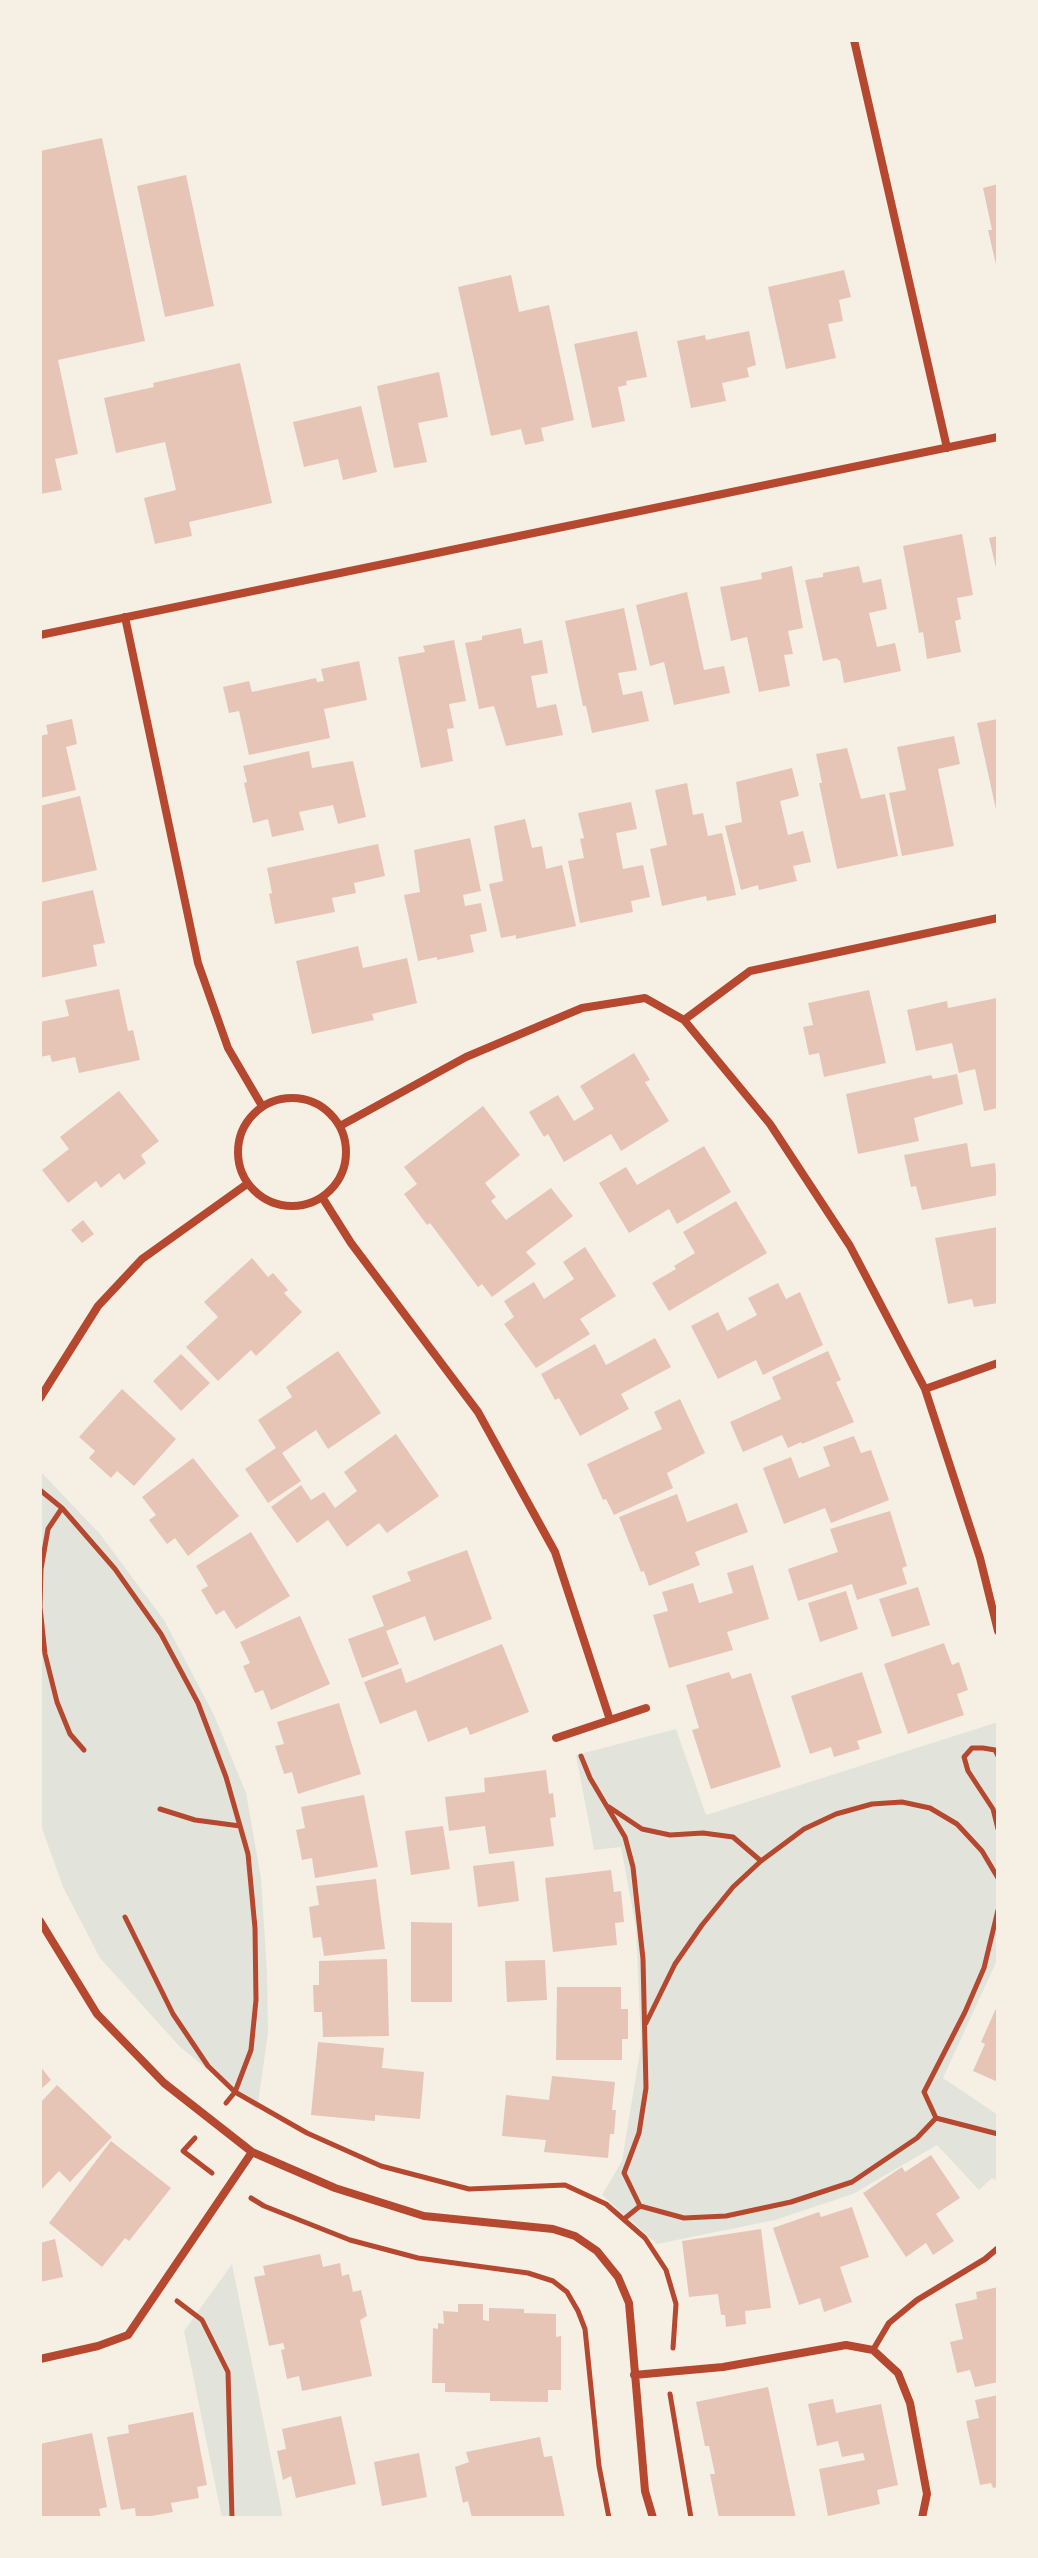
<!DOCTYPE html>
<style>
body{margin:0}
#map{position:relative;width:1038px;height:2558px;overflow:hidden;background:#f6efe4;font-family:"Source Serif 4",serif}
canvas{display:block}
.frame{position:absolute;inset:0;border:42px solid #f6efe4;pointer-events:none}
</style>
<div id="map">
<canvas width="1038" height="2558"></canvas>
<div class="frame"></div>
</div>
<script>
const ctx = document.querySelector('canvas').getContext('2d');
ctx.lineJoin = 'round';
function fill(path, color) { ctx.fillStyle = color; ctx.fill(path, 'evenodd'); }
const poly = rows => new Path2D(rows.map(r => 'M' + r).join(''));
function trace(path, color, width, dash) { ctx.strokeStyle = color; ctx.lineWidth = width; ctx.lineCap = dash ? 'butt' : 'round'; ctx.setLineDash(dash || []); ctx.stroke(path); }
fill(poly([
 [42,1473,100,1534,164,1620,214,1715,246,1793,261,1878,267,1973,268,2033,257,2110,179,2046,100,1958,63,1887,40,1823],
 [998,1722,998,1958,943,2078,998,2115,998,2181,992,2178,979,2190,937,2145,853,2194,775,2220,657,2244,602,2195,622,2161,641,2045,636,1928,621,1847,594,1850,576,1755,676,1729,706,1815],
 [232,2264,283,2518,222,2518,184,2331]
]), '#e2e4dc');
fill(poly([
 [102,138,145,341,58,360,78,454,55,459,62,490,40,494,40,151],
 [186,175,214,306,165,317,137,186],
 [998,184,998,269,997,269,988,230,992,230,983,188],
 [844,270,851,297,839,300,843,321,828,324,836,358,786,369,768,287],
 [511,275,519,312,549,305,574,420,541,428,544,441,525,445,521,429,491,436,458,287],
 [637,331,647,377,626,381,627,385,618,387,625,421,592,428,574,344],
 [749,331,756,365,747,368,749,377,722,383,726,401,691,408,677,341,705,335,706,340],
 [240,363,272,503,189,522,192,536,155,544,144,498,176,490,165,442,116,453,104,398,154,387,153,383],
 [439,372,448,417,418,423,427,462,394,468,377,386],
 [361,406,377,472,343,480,338,459,304,467,293,422],
 [962,534,973,595,957,598,961,619,955,621,961,652,927,659,923,632,919,633,903,546],
 [998,536,998,572,997,572,989,538],
 [792,566,803,628,788,631,793,654,784,655,790,686,759,692,747,637,731,641,720,587,762,579,761,573],
 [859,566,863,583,881,579,887,609,869,613,877,647,895,643,901,671,844,683,840,661,836,658,823,661,805,580,823,577,823,573],
 [687,592,704,670,724,666,730,693,674,705,664,662,650,666,636,605],
 [624,608,637,670,618,673,623,695,642,691,649,721,592,733,586,706,583,706,565,621],
 [521,628,524,644,542,640,548,673,531,676,537,708,556,704,563,735,506,746,494,706,479,709,465,643,482,640,482,636],
 [454,640,466,701,449,704,454,728,447,729,453,761,421,768,398,657,425,652,423,646],
 [359,661,367,700,324,709,330,738,249,755,239,711,229,713,223,687,249,681,252,692,316,678,317,682,324,681,321,669],
 [72,719,77,744,66,747,76,790,40,798,40,736,48,734,46,725],
 [998,719,998,814,997,814,977,723],
 [954,736,960,764,938,769,954,846,902,856,889,793,906,790,897,747],
 [847,748,861,799,885,794,898,856,837,869,819,783,822,783,816,754],
 [309,751,312,768,353,761,366,817,338,824,333,805,299,812,304,830,272,837,268,819,253,823,244,783,247,782,243,766],
 [792,768,799,796,780,801,788,835,803,831,811,862,793,866,797,881,759,890,758,885,741,890,725,826,742,822,736,782],
 [687,783,693,815,703,813,708,836,722,833,736,895,707,901,706,896,662,906,650,849,667,845,655,790],
 [80,796,97,870,40,883,40,806],
 [631,802,637,829,616,833,623,869,643,865,650,897,631,901,633,912,580,923,568,861,584,858,580,839,584,838,578,813],
 [525,819,532,848,542,846,546,869,562,865,576,926,516,939,516,935,501,938,489,884,503,881,494,826],
 [470,838,481,891,463,895,465,906,481,903,487,931,470,935,474,952,437,960,437,957,418,961,404,895,420,892,414,850],
 [378,844,385,876,354,883,356,893,332,898,335,912,275,924,269,894,272,893,267,868],
 [93,890,105,943,93,945,97,966,40,978,40,902],
 [358,946,363,968,407,958,417,1003,372,1014,374,1020,312,1034,296,961],
 [119,989,128,1031,133,1030,140,1060,79,1073,75,1057,52,1062,50,1055,40,1057,40,1022,69,1016,65,1000],
 [869,990,886,1063,824,1077,819,1053,809,1055,803,1027,813,1025,808,1003],
 [997,998,998,1108,984,1111,975,1069,959,1073,952,1043,916,1051,907,1010,947,1001,948,1008],
 [634,1053,650,1080,645,1082,669,1121,621,1151,611,1134,564,1162,548,1134,544,1137,529,1112,558,1095,574,1121,594,1109,580,1086],
 [957,1074,963,1104,914,1118,919,1141,858,1154,846,1094,931,1075,933,1079],
 [119,1091,159,1141,141,1155,146,1163,124,1180,119,1173,101,1188,96,1181,68,1203,42,1170,69,1149,60,1137],
 [483,1106,520,1155,485,1183,496,1197,491,1201,506,1220,551,1188,573,1216,526,1252,536,1264,492,1297,482,1284,478,1287,430,1223,427,1225,404,1194,417,1184,404,1167],
 [967,1143,971,1167,995,1163,998,1195,922,1210,916,1186,911,1187,904,1155],
 [704,1146,731,1192,677,1224,669,1209,629,1233,599,1183,626,1167,637,1185],
 [736,1201,767,1253,669,1311,652,1283,676,1269,674,1266,695,1253,683,1232],
 [83,1220,94,1234,82,1243,71,1230],
 [998,1227,998,1303,974,1307,972,1299,948,1304,935,1238],
 [585,1247,616,1296,580,1319,590,1334,536,1368,504,1324,514,1317,504,1301,534,1282,544,1299,574,1279,563,1262],
 [252,1258,268,1277,273,1273,288,1290,284,1293,302,1312,256,1356,251,1350,218,1381,186,1347,218,1317,204,1302],
 [778,1283,786,1299,800,1292,823,1345,763,1375,756,1360,718,1379,691,1326,718,1312,727,1331,757,1315,748,1298],
 [655,1338,671,1367,621,1394,629,1409,580,1436,559,1398,555,1400,541,1374,595,1344,606,1365],
 [338,1351,381,1413,328,1449,316,1430,282,1453,301,1481,268,1503,245,1469,276,1448,258,1420,292,1397,286,1387],
 [828,1351,841,1380,836,1382,854,1422,802,1444,801,1442,788,1448,782,1435,743,1452,730,1422,781,1399,772,1377],
 [181,1354,210,1383,181,1411,153,1381],
 [122,1389,176,1439,134,1486,117,1471,111,1478,89,1458,95,1451,79,1437],
 [680,1399,705,1453,667,1473,673,1488,614,1515,606,1499,603,1500,587,1464,662,1429,654,1412],
 [396,1434,439,1496,387,1533,379,1523,347,1547,328,1520,297,1543,271,1507,301,1485,311,1500,324,1492,335,1508,357,1491,344,1472],
 [854,1436,861,1453,871,1450,889,1500,831,1523,825,1508,784,1524,763,1468,791,1457,799,1478,830,1466,823,1447],
 [193,1458,239,1516,188,1556,175,1538,167,1544,149,1520,156,1515,142,1497],
 [677,1494,687,1522,737,1503,748,1532,695,1552,700,1565,649,1586,644,1571,641,1572,619,1517],
 [890,1511,907,1566,902,1568,907,1584,857,1600,852,1584,798,1601,788,1569,838,1552,830,1529],
 [251,1532,290,1596,236,1629,224,1610,216,1615,201,1590,208,1586,196,1566],
 [467,1550,492,1619,434,1641,425,1616,386,1631,399,1664,362,1678,348,1639,384,1626,372,1596,411,1581,407,1572],
 [753,1565,769,1619,727,1632,733,1650,669,1668,653,1615,668,1611,662,1592,693,1583,699,1603,733,1593,727,1573],
 [918,1587,930,1625,892,1637,879,1599],
 [846,1591,858,1629,820,1642,808,1603],
 [300,1616,330,1684,271,1710,263,1690,255,1693,243,1666,250,1663,240,1642],
 [944,1643,952,1665,959,1662,968,1690,957,1694,964,1715,908,1734,884,1664],
 [502,1644,529,1712,470,1735,467,1727,428,1742,416,1710,380,1724,364,1682,401,1668,406,1683],
 [729,1672,732,1679,751,1673,781,1767,711,1789,692,1730,699,1728,686,1685],
 [862,1672,882,1733,857,1741,860,1749,834,1757,831,1747,810,1754,791,1696],
 [339,1703,361,1774,298,1794,292,1772,284,1774,275,1746,284,1744,277,1722],
 [546,1770,549,1794,553,1793,556,1817,550,1818,554,1846,489,1854,485,1826,449,1831,445,1797,485,1792,484,1778],
 [364,1795,378,1867,315,1878,312,1858,302,1860,296,1830,305,1828,301,1807],
 [443,1826,450,1869,411,1875,405,1831],
 [514,1861,519,1901,478,1907,473,1866],
 [611,1870,614,1892,621,1891,624,1922,615,1923,617,1945,553,1952,545,1878],
 [376,1879,385,1949,324,1956,321,1937,313,1938,309,1907,319,1905,316,1886],
 [411,1922,452,1923,452,2002,411,2002],
 [387,1959,389,2036,323,2037,322,2012,314,2012,313,1985,319,1985,319,1961],
 [545,1960,547,2000,507,2002,505,1961],
 [557,1987,621,1987,621,2009,628,2009,628,2039,622,2039,622,2060,556,2060],
 [998,2004,998,2082,973,2071,985,2044,981,2042],
 [318,2042,384,2048,382,2068,424,2072,420,2119,375,2115,375,2121,311,2115],
 [40,2066,51,2080,40,2090],
 [552,2076,615,2082,612,2110,616,2110,614,2134,610,2134,608,2158,544,2152,546,2140,502,2136,506,2095,549,2100],
 [57,2085,112,2137,70,2182,59,2171,40,2191,40,2103],
 [111,2141,171,2188,129,2241,125,2238,102,2267,49,2223],
 [931,2155,960,2198,936,2214,954,2241,933,2255,926,2243,906,2257,863,2193,902,2167,905,2172],
 [852,2207,869,2257,840,2267,852,2302,824,2312,820,2298,799,2305,773,2228,819,2212,821,2217],
 [761,2229,771,2308,745,2311,746,2324,726,2327,725,2315,721,2315,718,2294,689,2297,682,2241],
 [55,2239,63,2277,40,2282,40,2243],
 [320,2254,323,2267,340,2263,342,2276,349,2274,353,2292,361,2290,367,2316,360,2320,372,2376,302,2391,299,2376,287,2379,281,2350,285,2349,283,2343,269,2346,254,2277,265,2275,263,2266],
 [998,2287,998,2382,975,2387,970,2370,957,2373,950,2342,963,2339,955,2304,977,2299,976,2292],
 [458,2304,483,2304,483,2320,489,2321,489,2308,524,2309,524,2313,556,2314,556,2337,561,2336,561,2390,548,2390,548,2402,490,2401,490,2393,445,2392,445,2383,432,2383,433,2328,438,2329,438,2323,444,2324,443,2311,458,2312],
 [768,2387,796,2518,719,2518,710,2474,715,2474,709,2446,705,2446,696,2402],
 [998,2395,998,2487,993,2488,991,2483,980,2485,966,2421,979,2418,975,2400],
 [833,2399,836,2413,881,2404,898,2485,877,2490,880,2504,828,2516,819,2469,865,2460,863,2453,842,2457,838,2441,817,2446,808,2404],
 [193,2412,207,2485,197,2487,199,2498,171,2503,173,2512,141,2518,136,2518,135,2508,121,2510,107,2437,129,2433,128,2425],
 [341,2416,356,2484,296,2498,291,2476,283,2480,277,2451,286,2449,282,2429],
 [92,2433,107,2507,99,2509,101,2518,40,2518,40,2444],
 [540,2437,544,2457,552,2456,565,2518,472,2518,468,2501,463,2503,455,2467,469,2462,466,2452],
 [419,2453,427,2497,382,2506,374,2462]
]), '#e6c5b7');
trace(poly([
 [40,1490,62,1508,115,1569,161,1634,198,1703,226,1777,248,1854,255,1928,256,2000,251,2050,235,2092,226,2103],
 [62,1508,48,1529,41,1569,40,1607,45,1654,57,1702,70,1734,84,1750],
 [581,1756,590,1778,625,1837,633,1867,643,1959,646,2088,639,2133,624,2173,640,2206],
 [998,1756,995,1750,983,1748,972,1748,964,1757,968,1771,993,1809,998,1829],
 [609,1807,642,1829,670,1835,703,1833,733,1837,761,1861],
 [160,1809,195,1820,240,1826],
 [125,1917,173,2014,208,2066,235,2092,307,2133,381,2166,469,2189,565,2185,606,2204,645,2238,666,2270,676,2304,673,2348],
 [646,2023,675,1964,702,1925,733,1887,761,1861,804,1829,836,1814,872,1804,902,1802,930,1808,957,1824,982,1851,998,1878],
 [936,2118,998,2134],
 [195,2138,183,2151,212,2173],
 [251,2198,264,2206,350,2240,418,2258,528,2273,553,2281,567,2292,578,2311,585,2329,599,2466,609,2518],
 [624,2219,640,2206,684,2218,726,2216,791,2202,852,2182,917,2138,936,2118,924,2092,965,2012,984,1968,998,1910],
 [177,2301,202,2320,228,2372,232,2518],
 [670,2394,691,2518]
]), '#b5482f', 5);
trace(poly([
 [873,2350,889,2323,917,2300,985,2259,998,2248]
]), '#b5482f', 6);
trace(poly([
 [854,40,947,448],
 [125,617,198,963,228,1048,262,1106],
 [40,635,998,437],
 [684,1020,750,971,998,918],
 '238 1152a54 54 0 1 1 108 0a54 54 0 1 1-108 0Z',
 [340,1126,466,1057,582,1008,645,998,684,1020,770,1124,850,1246,925,1389,980,1558,998,1631],
 [322,1197,351,1243,478,1412,555,1552,610,1720],
 [925,1389,998,1363],
 [40,1398,98,1306,142,1259,247,1184],
 [556,1738,646,1708],
 [40,1921,97,2014,164,2083,252,2152,335,2188,424,2216,553,2229,575,2236,597,2251,618,2277,629,2303,645,2491,653,2518],
 [40,2359,98,2346,128,2335,252,2152],
 [634,2375,723,2367,846,2345,873,2350,898,2373,910,2403,927,2494,922,2518]
]), '#b5482f', 8);
</script>
